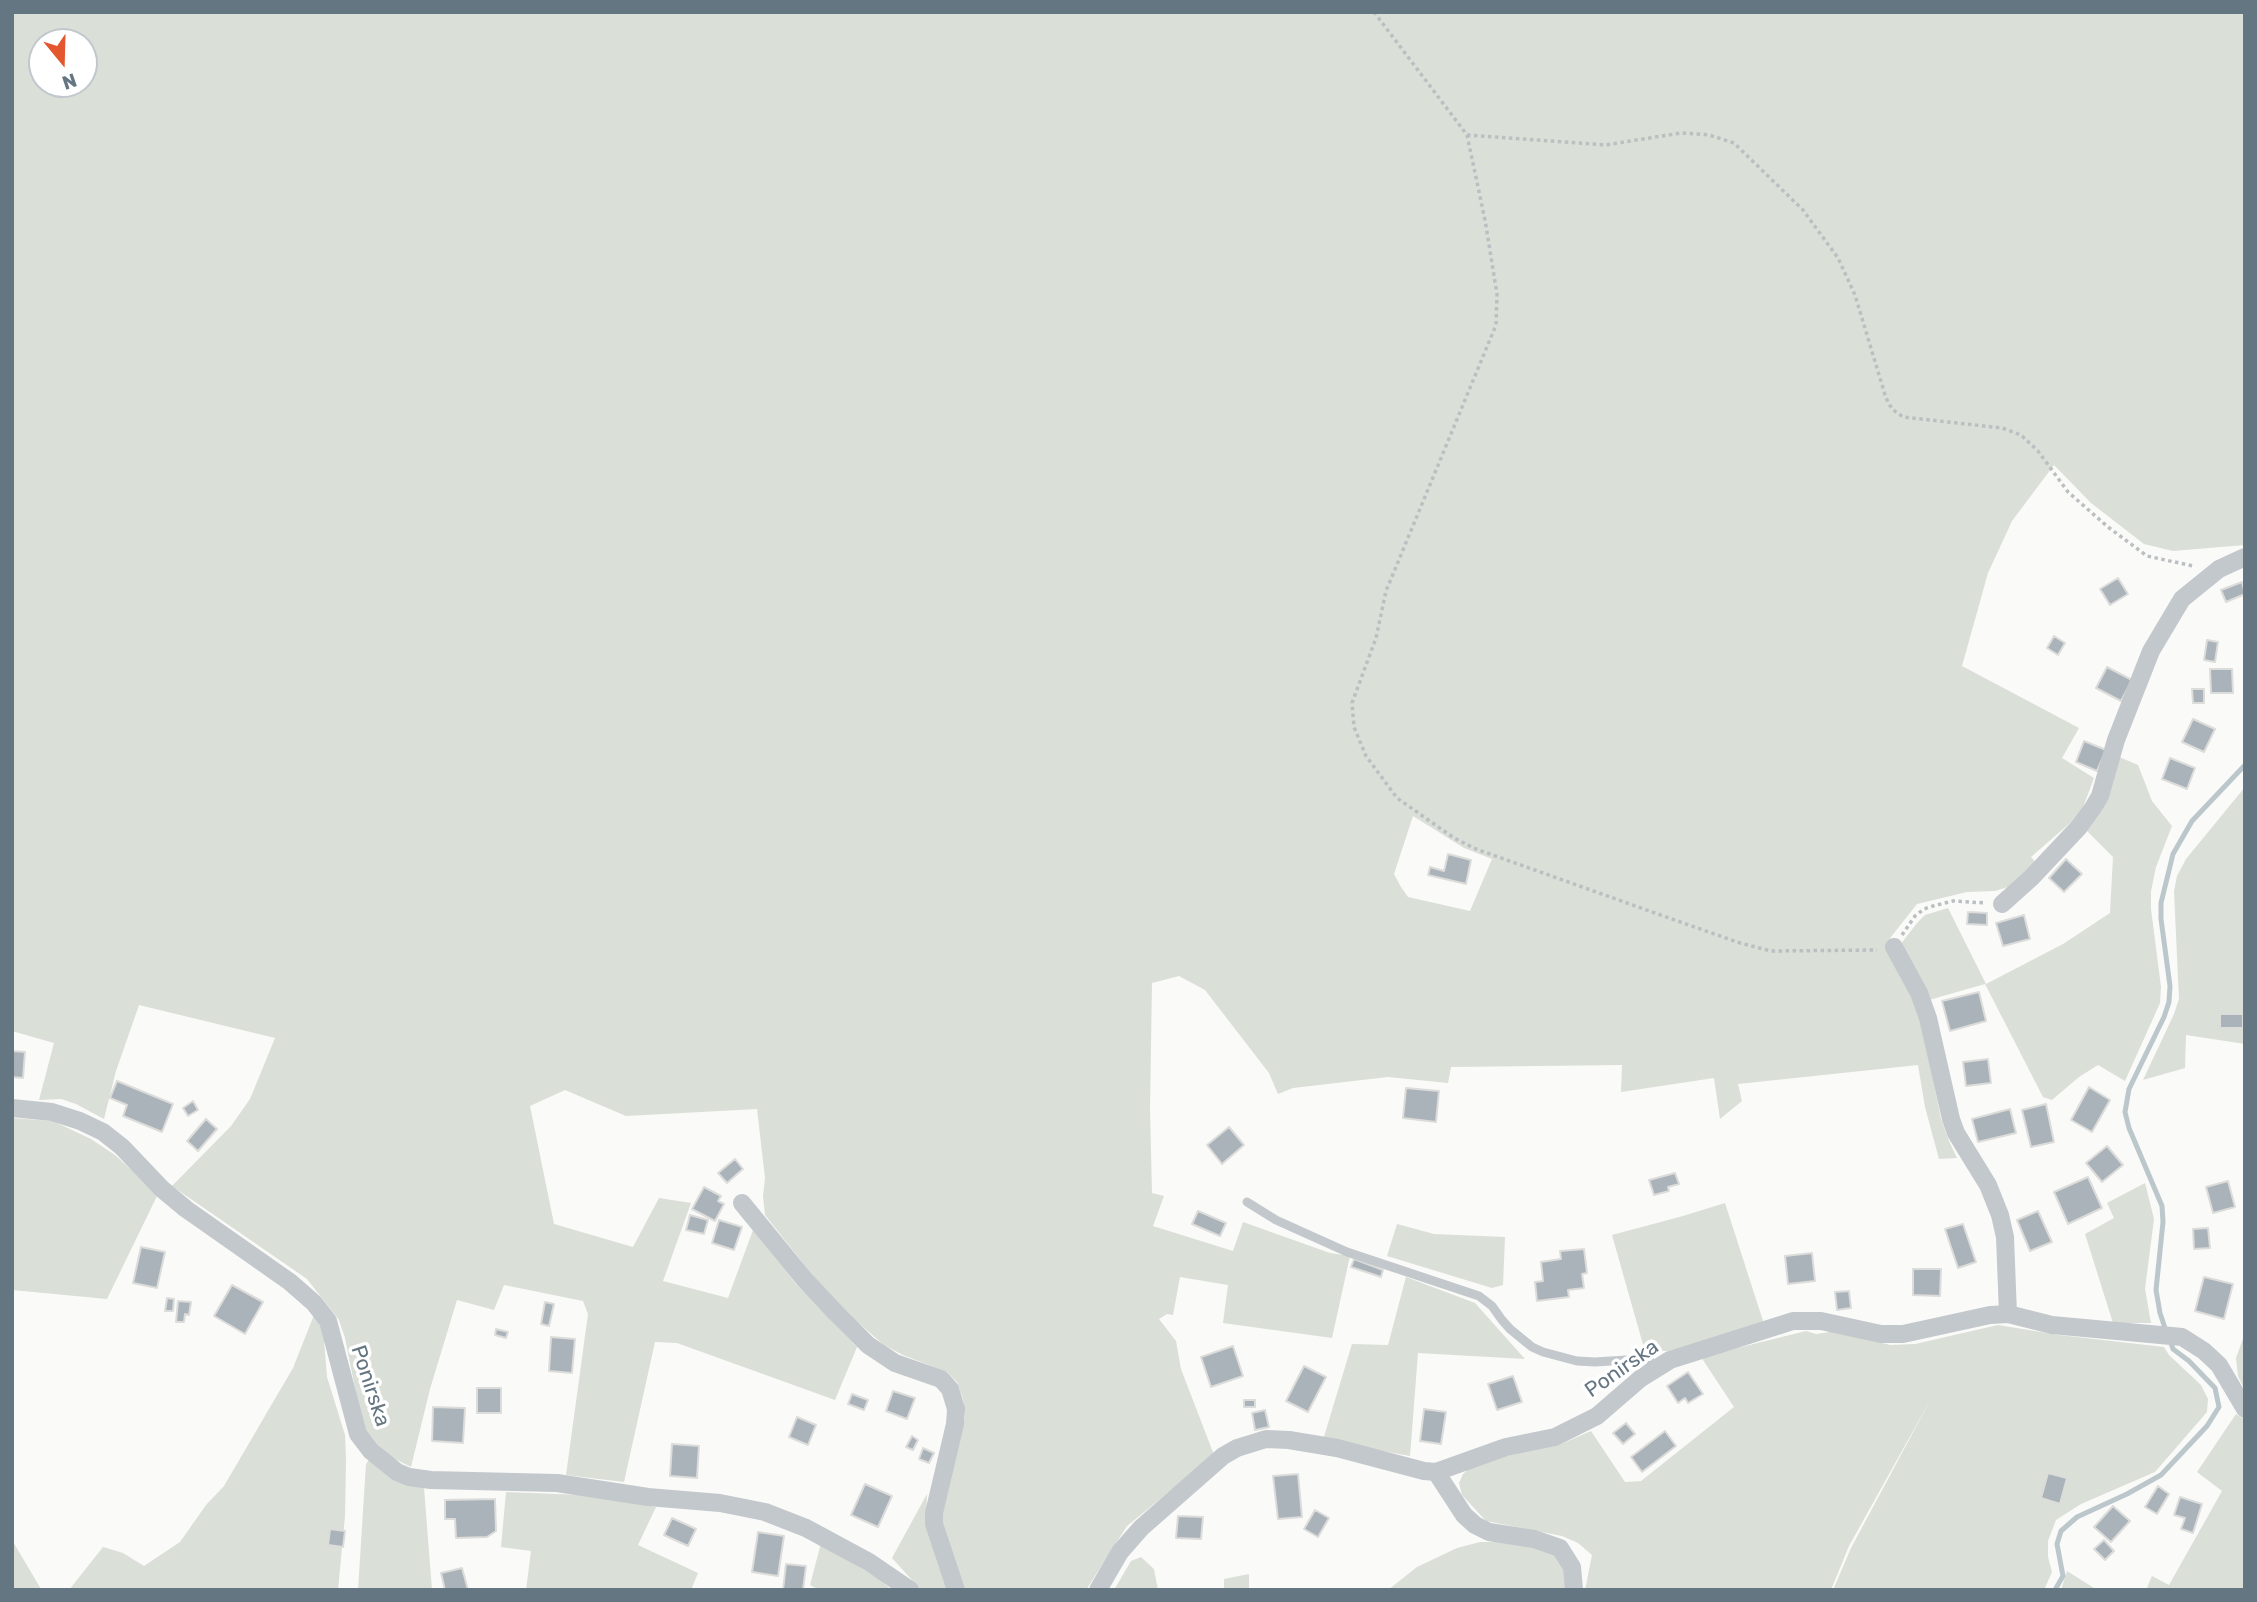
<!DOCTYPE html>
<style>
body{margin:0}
#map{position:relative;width:2257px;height:1602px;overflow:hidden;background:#fafaf8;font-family:Rubik,sans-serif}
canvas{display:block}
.frame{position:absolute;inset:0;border:14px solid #657683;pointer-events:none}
.north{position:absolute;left:28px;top:28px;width:70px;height:70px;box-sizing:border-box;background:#fff;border:2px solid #c1c8cd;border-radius:50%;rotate:161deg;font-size:19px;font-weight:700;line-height:28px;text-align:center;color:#657683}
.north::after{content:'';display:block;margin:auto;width:24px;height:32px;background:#e4572e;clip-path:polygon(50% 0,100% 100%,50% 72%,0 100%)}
</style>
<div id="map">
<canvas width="2257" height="1602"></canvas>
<div class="frame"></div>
<div class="north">N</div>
</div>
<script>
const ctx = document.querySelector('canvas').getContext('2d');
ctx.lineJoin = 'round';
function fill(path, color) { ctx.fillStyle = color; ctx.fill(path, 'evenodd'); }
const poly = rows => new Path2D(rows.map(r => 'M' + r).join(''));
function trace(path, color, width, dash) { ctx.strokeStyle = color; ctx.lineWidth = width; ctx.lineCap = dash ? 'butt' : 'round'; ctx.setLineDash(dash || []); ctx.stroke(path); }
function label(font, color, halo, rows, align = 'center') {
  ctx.font = font + ' Rubik,sans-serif'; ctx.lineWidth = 7; ctx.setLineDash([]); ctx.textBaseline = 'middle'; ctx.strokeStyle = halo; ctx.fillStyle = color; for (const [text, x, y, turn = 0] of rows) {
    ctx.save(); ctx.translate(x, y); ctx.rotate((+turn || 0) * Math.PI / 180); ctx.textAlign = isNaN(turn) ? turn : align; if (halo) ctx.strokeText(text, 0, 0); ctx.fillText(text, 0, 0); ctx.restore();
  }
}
fill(poly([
 [12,12,2245,12,2245,545,2173,551,2144,544,2091,503,2054,465,2012,521,1988,573,1962,666,2079,728,2062,758,2094,778,2082,810,2078,816,2031,857,2036,863,2008,887,1995,891,1967,892,1917,904,1887,942,1921,1019,1941,1119,1949,1141,1957,1158,1939,1159,1925,1107,1918,1065,1738,1084,1742,1101,1720,1119,1714,1078,1621,1092,1622,1065,1451,1067,1448,1083,1388,1077,1293,1088,1278,1094,1269,1073,1205,990,1179,976,1152,983,1150,1109,1152,1193,1164,1196,1153,1226,1233,1251,1243,1222,1330,1253,1350,1256,1332,1338,1223,1323,1228,1285,1180,1277,1173,1315,1167,1314,1159,1319,1176,1341,1181,1369,1214,1455,1127,1526,1086,1590,962,1590,941,1518,965,1417,963,1399,957,1382,947,1372,903,1355,884,1345,833,1301,765,1215,763,1196,765,1178,757,1109,626,1116,565,1090,530,1106,554,1224,633,1247,659,1198,691,1203,663,1281,728,1298,753,1230,797,1285,857,1347,835,1400,677,1343,655,1342,624,1482,566,1475,588,1314,583,1301,504,1285,494,1310,457,1300,430,1389,411,1467,391,1457,378,1445,366,1430,361,1418,345,1338,339,1320,307,1279,172,1186,231,1126,250,1099,275,1038,139,1005,116,1071,104,1119,76,1104,61,1099,39,1100,54,1043,12,1031],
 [42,42,84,42,84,84,42,84],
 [1413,816,1464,848,1492,859,1470,911,1408,897,1401,887,1394,874],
 [2117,756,2138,765,2152,801,2172,826,2156,867,2151,891,2151,909,2161,987,2160,1003,2125,1081,2098,1065,2079,1077,2052,1100,2043,1097,1985,984,1929,1000,1900,945,1917,923,1925,915,1948,908,1986,984,2063,944,2110,913,2113,857,2087,831,2102,811],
 [2245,787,2245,1044,2186,1035,2185,1068,2143,1080,2174,1014,2179,999,2174,891,2177,876,2186,859],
 [12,1118,53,1121,91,1139,115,1155,158,1194,107,1299,12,1290],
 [2145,1183,2154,1219,2145,1289,2151,1323,2113,1323,2085,1234,2114,1218,2107,1203],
 [1725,1203,1764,1324,1671,1352,1644,1348,1612,1235,1683,1216],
 [1397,1224,1434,1234,1505,1237,1503,1285,1492,1288,1387,1256],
 [1406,1277,1475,1303,1525,1359,1418,1353,1410,1456,1323,1440,1352,1344,1388,1345],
 [314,1315,323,1328,327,1377,345,1435,346,1459,345,1516,338,1590,69,1590,103,1547,123,1553,144,1566,180,1542,206,1505,224,1486,293,1368],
 [1998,1325,2059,1335,2164,1347,2169,1355,2201,1385,2208,1399,2207,1412,2155,1472,2081,1504,2056,1520,2048,1541,2048,1557,2052,1572,2044,1590,1833,1590,1851,1548,1932,1397,1849,1546,1831,1590,1585,1590,1592,1555,1578,1543,1562,1536,1486,1521,1462,1495,1459,1483,1463,1474,1473,1465,1536,1448,1561,1444,1591,1431,1625,1482,1641,1481,1734,1407,1701,1357,1806,1331,1816,1334,1837,1331,1890,1345,1915,1344],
 [2245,1333,2245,1391,2238,1376,2236,1358],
 [2236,1414,2245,1420,2245,1590,2146,1590,2152,1576,2169,1585,2222,1491,2197,1472],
 [369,1460,424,1488,432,1590,358,1590,366,1464],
 [506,1492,582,1495,656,1507,638,1545,698,1573,691,1590,526,1590,531,1551,501,1547],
 [927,1494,926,1523,950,1590,921,1590,892,1558],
 [12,1540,41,1589,42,1590,12,1590],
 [1480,1542,1510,1542,1545,1547,1556,1554,1564,1565,1568,1590,1388,1590,1417,1567,1457,1548],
 [821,1543,879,1579,892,1590,819,1590,810,1585],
 [1141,1557,1154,1569,1158,1590,1114,1590,1131,1561],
 [2067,1571,2097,1590,2098,1590,2061,1590],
 [1249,1574,1249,1590,1224,1590,1224,1579]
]), '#dadfd7');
trace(poly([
 [2166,1331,2160,1313,2156,1290,2163,1222,2162,1206,2129,1128,2125,1112,2129,1089,2164,1017,2169,1002,2170,986,2161,919,2161,903,2173,854,2192,821,2245,765],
 [2055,1590,2063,1576,2057,1544,2061,1531,2077,1517,2127,1494,2161,1475,2207,1426,2219,1407,2215,1388,2189,1361,2173,1349,2170,1340]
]), '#bbc7cb', 5);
const building = poly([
 [2118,578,2128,594,2110,605,2100,589,2118,578],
 [2242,582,2245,594,2226,602,2221,590,2242,582],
 [2054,636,2065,643,2058,655,2047,648,2054,636],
 [2207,640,2218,642,2215,662,2204,660,2207,640],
 [2107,667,2132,680,2121,701,2096,688,2107,667],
 [2210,669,2232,669,2233,693,2211,693,2210,669],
 [2192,689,2204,689,2204,703,2193,703,2192,689],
 [2193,719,2215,729,2204,752,2182,742,2193,719],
 [2084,741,2106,750,2097,771,2076,762,2084,741],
 [2170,758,2195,768,2187,789,2162,779,2170,758],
 [1448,854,1471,860,1466,884,1428,875,1430,867,1444,871,1448,854],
 [2066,859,2082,874,2064,892,2049,878,2066,859],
 [1968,912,1987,913,1987,925,1967,924,1968,912],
 [2024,915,2030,939,2003,946,1996,923,2024,915],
 [1979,992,1986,1021,1950,1031,1942,1001,1979,992],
 [2220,1014,2243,1014,2243,1028,2220,1028,2220,1014],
 [12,1051,25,1052,23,1078,12,1077,12,1051],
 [1988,1059,1991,1083,1966,1086,1963,1062,1988,1059],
 [117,1081,173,1104,162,1132,123,1116,127,1105,110,1098,117,1081],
 [2089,1087,2110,1100,2092,1132,2071,1120,2089,1087],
 [1406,1088,1439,1091,1436,1122,1403,1118,1406,1088],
 [193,1101,198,1110,188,1116,183,1108,193,1101],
 [2046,1104,2054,1142,2031,1147,2022,1110,2046,1104],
 [2010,1109,2016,1133,1978,1142,1972,1119,2010,1109],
 [206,1119,217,1129,198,1151,187,1141,206,1119],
 [1229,1127,1244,1145,1222,1164,1207,1145,1229,1127],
 [2107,1146,2123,1165,2102,1182,2086,1163,2107,1146],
 [735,1159,743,1169,727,1183,718,1173,735,1159],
 [1675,1173,1679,1184,1668,1187,1669,1191,1654,1195,1649,1180,1675,1173],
 [2088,1177,2102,1208,2068,1224,2054,1192,2088,1177],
 [2228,1181,2235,1207,2213,1213,2206,1187,2228,1181],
 [704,1187,721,1196,718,1201,724,1204,715,1221,692,1209,704,1187],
 [1198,1211,1226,1223,1220,1236,1192,1224,1198,1211],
 [2038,1211,2052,1242,2030,1251,2017,1220,2038,1211],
 [690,1215,708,1220,704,1234,686,1230,690,1215],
 [719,1220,742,1227,734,1250,712,1243,719,1220],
 [1963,1224,1976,1262,1958,1268,1945,1229,1963,1224],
 [2208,1228,2210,1248,2194,1249,2193,1229,2208,1228],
 [141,1247,165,1252,157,1288,133,1283,141,1247],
 [1584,1249,1587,1273,1582,1274,1584,1288,1568,1290,1569,1297,1537,1301,1535,1282,1543,1281,1541,1262,1561,1259,1560,1251,1584,1249],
 [1812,1253,1815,1281,1788,1284,1785,1256,1812,1253],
 [1354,1259,1383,1270,1381,1277,1351,1267,1354,1259],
 [1913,1269,1941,1269,1940,1296,1913,1295,1913,1269],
 [2204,1277,2233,1284,2224,1319,2195,1311,2204,1277],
 [232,1285,263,1302,245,1334,214,1316,232,1285],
 [1849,1291,1851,1308,1837,1310,1835,1292,1849,1291],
 [167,1298,174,1299,173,1311,165,1311,167,1298],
 [178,1301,191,1302,189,1315,185,1314,184,1322,176,1322,178,1301],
 [545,1302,554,1304,549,1326,541,1324,545,1302],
 [496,1329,508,1332,506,1338,495,1335,496,1329],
 [551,1337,575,1339,572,1373,549,1371,551,1337],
 [1233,1346,1243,1376,1211,1387,1201,1357,1233,1346],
 [1304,1366,1326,1377,1308,1412,1286,1401,1304,1366],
 [1688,1372,1703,1394,1688,1403,1685,1398,1678,1403,1667,1386,1688,1372],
 [1513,1376,1522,1402,1497,1410,1488,1384,1513,1376],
 [477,1388,501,1388,501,1413,477,1413,477,1388],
 [893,1391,915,1398,907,1419,886,1411,893,1391],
 [852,1394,868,1400,864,1410,848,1404,852,1394],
 [1244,1400,1255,1400,1255,1407,1244,1407,1244,1400],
 [433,1407,465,1408,463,1443,432,1441,433,1407],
 [1424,1409,1446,1412,1441,1444,1420,1441,1424,1409],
 [1265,1410,1269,1427,1255,1430,1252,1413,1265,1410],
 [797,1417,816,1425,808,1445,789,1437,797,1417],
 [1626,1423,1635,1434,1623,1444,1613,1433,1626,1423],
 [1665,1431,1676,1446,1642,1472,1631,1457,1665,1431],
 [912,1436,918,1440,913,1450,906,1447,912,1436],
 [672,1444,699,1446,697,1478,670,1476,672,1444],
 [923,1448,934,1453,929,1463,919,1459,923,1448],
 [2048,1473,2067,1478,2060,1504,2041,1498,2048,1473],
 [1298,1474,1302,1517,1278,1519,1273,1476,1298,1474],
 [865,1484,892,1496,878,1527,851,1515,865,1484],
 [2158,1486,2169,1494,2157,1514,2145,1507,2158,1486],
 [2180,1497,2202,1504,2193,1533,2181,1529,2185,1518,2174,1515,2180,1497],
 [495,1499,496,1531,487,1537,456,1538,455,1519,445,1519,445,1500,495,1499],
 [2113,1506,2130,1521,2111,1542,2094,1527,2113,1506],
 [1315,1510,1329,1518,1318,1537,1304,1529,1315,1510],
 [1178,1516,1203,1517,1201,1539,1176,1538,1178,1516],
 [672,1518,696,1529,688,1546,664,1535,672,1518],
 [330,1529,345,1531,343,1547,328,1545,330,1529],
 [758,1532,784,1536,778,1576,752,1572,758,1532],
 [2104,1540,2114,1551,2105,1560,2094,1549,2104,1540],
 [786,1564,806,1566,803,1590,783,1590,786,1564],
 [462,1568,468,1590,445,1590,441,1573,462,1568]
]);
fill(building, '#aab3b9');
trace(building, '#dcdcda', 2);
trace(poly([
 [1374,12,1467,135,1485,220,1497,294,1496,325,1386,591,1376,638,1352,703,1354,727,1366,756,1397,798,1454,838,1476,849,1655,913,1740,943,1771,951,1877,950],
 [1467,135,1605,145,1681,133,1709,135,1734,143,1803,210,1838,258,1855,295,1886,398,1892,409,1903,417,2002,428,2021,435,2038,451,2068,492,2108,527,2147,556,2193,566],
 [1902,935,1915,916,1924,909,1933,906,1953,901,1986,903]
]), '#bbbfc2', 3.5, [3.5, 3.5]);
trace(poly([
 [1247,1202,1276,1220,1347,1252,1479,1296,1492,1306,1502,1320,1510,1329,1532,1347,1543,1352,1577,1361,1595,1362,1642,1359,1660,1366]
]), '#c3c8cc', 9);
trace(poly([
 [2002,904,2031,878,2079,827,2093,808,2100,796,2116,740,2151,651,2182,599,2219,569,2245,557],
 [1894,947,1919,993,1928,1018,1951,1119,1956,1133,1988,1185,2000,1215,2005,1237,2008,1314],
 [12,1108,52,1112,80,1121,103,1132,122,1147,162,1189,186,1209,290,1282,314,1303,328,1321,358,1434,371,1451,397,1472,409,1477,431,1480,557,1483,648,1497,720,1503,765,1512,806,1528,869,1562,910,1590],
 [742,1203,805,1280,835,1312,868,1345,895,1363,941,1379,950,1389,956,1409,955,1424,934,1513,934,1524,956,1590],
 [1436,1472,1464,1515,1475,1525,1489,1532,1534,1539,1560,1548,1572,1567,1574,1590],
 [1098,1590,1120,1552,1141,1528,1223,1456,1237,1448,1266,1439,1289,1440,1337,1448,1424,1471,1436,1472,1506,1447,1555,1437,1597,1416,1641,1378,1670,1360,1793,1321,1821,1321,1881,1334,1903,1334,1990,1315,2008,1314,2052,1325,2182,1337,2204,1351,2219,1365,2245,1409]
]), '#c3c8cc', 18);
label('21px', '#657683', '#fff', [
 ["Ponirska",1622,1369,-35],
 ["Ponirska",370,1386,72]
]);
</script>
